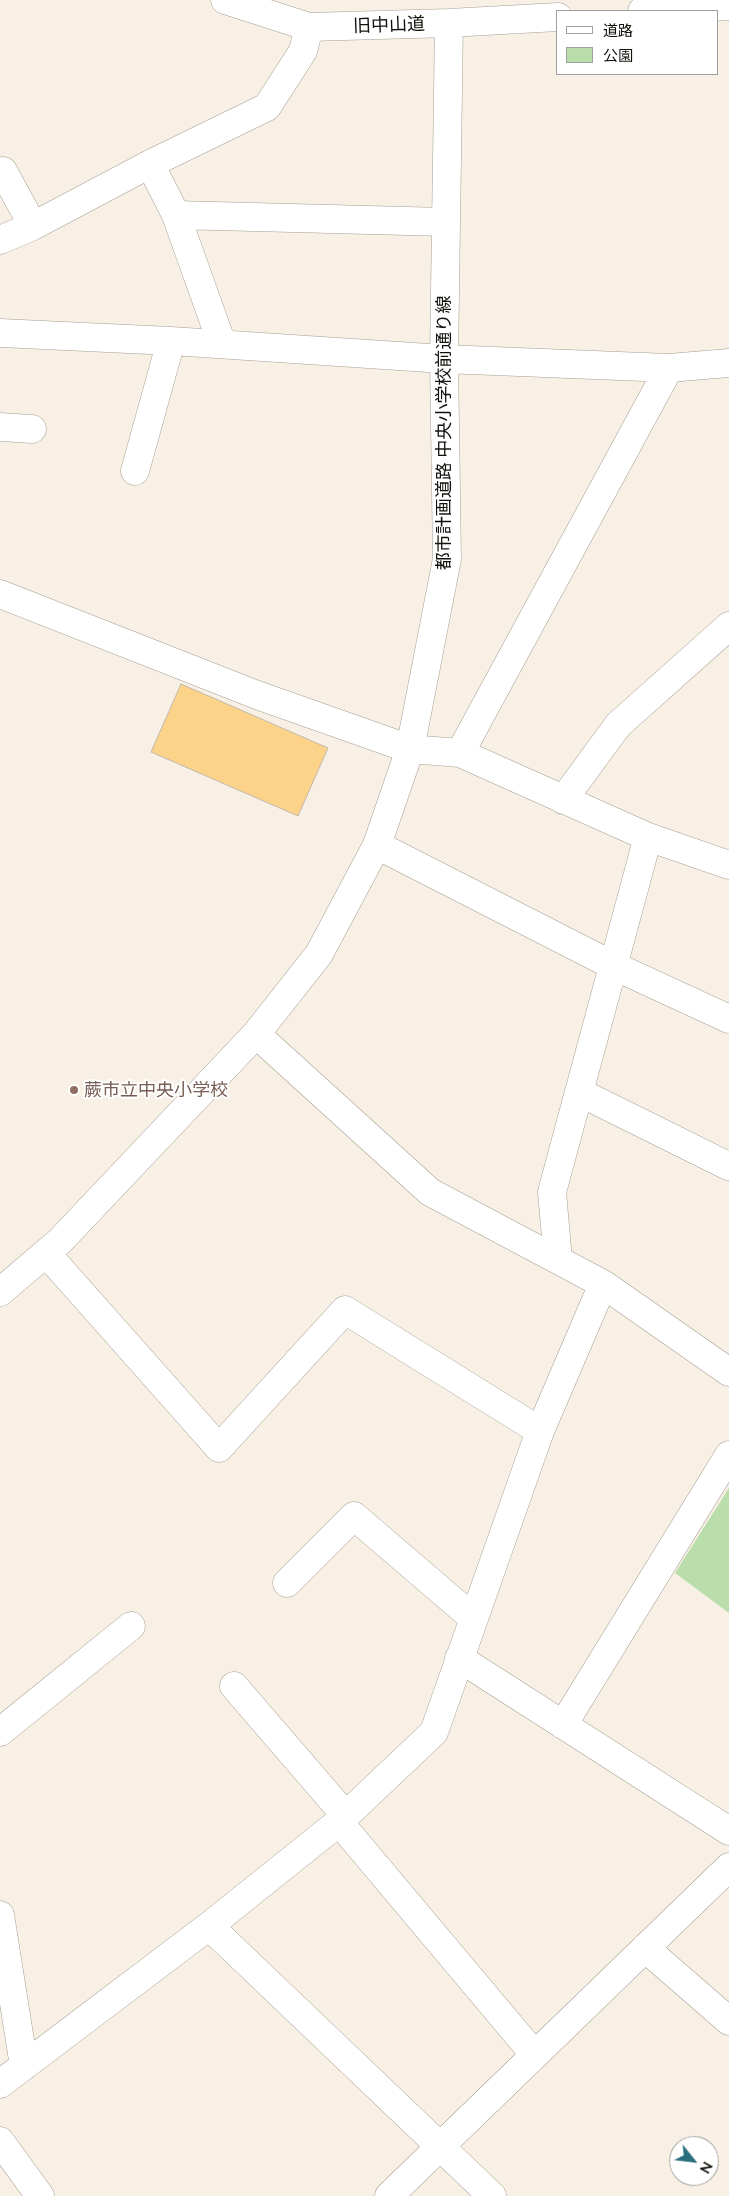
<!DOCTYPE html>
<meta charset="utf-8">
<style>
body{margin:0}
#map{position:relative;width:729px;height:2196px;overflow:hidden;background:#f8f0e4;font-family:Lato,"Noto Sans JP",sans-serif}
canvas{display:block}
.legend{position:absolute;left:556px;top:10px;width:162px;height:65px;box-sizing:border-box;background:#fff;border:1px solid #a1a09e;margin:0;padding:6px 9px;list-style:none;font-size:15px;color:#13110d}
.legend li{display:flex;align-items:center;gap:10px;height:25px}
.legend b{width:25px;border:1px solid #a1a09e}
.north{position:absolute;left:669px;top:2136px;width:50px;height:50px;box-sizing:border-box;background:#fff;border:1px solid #a1a09e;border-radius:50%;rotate:119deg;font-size:14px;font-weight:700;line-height:20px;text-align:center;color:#13110d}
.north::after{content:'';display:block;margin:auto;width:18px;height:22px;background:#2a6f7f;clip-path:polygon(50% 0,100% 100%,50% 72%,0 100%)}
</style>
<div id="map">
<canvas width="729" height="2196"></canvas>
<ul class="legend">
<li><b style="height:6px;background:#fff"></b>道路</li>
<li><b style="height:14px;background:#b9deab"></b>公園</li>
</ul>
<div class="north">N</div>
</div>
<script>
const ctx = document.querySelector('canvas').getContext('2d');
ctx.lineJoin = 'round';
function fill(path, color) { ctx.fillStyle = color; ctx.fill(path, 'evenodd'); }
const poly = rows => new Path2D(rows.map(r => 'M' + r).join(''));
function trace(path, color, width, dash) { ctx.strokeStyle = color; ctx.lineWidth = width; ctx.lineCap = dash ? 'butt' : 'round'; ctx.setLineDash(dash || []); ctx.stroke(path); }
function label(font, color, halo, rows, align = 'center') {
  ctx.font = font + ' Lato,"Noto Sans JP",sans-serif'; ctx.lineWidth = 4; ctx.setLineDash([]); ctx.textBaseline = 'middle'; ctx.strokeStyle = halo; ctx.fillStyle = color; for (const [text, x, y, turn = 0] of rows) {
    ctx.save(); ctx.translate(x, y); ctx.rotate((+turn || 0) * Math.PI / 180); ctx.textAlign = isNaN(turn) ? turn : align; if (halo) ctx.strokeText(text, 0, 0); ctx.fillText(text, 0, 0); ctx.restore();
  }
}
fill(poly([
 [729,1488,729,1613,675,1573]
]), '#b9deab');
const building = poly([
 [181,684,328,748,298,816,151,752,181,684]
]);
fill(building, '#fdd38a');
trace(building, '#c0b8ac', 1);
const minor = poly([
 [225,0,309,27,449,23,558,17],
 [642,11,729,6],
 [150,164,176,215,446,222],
 [3,171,33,226],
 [176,215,222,344],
 [0,240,33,226,150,164,267,107,303,51,309,27],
 [0,333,171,341,444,359,669,368,729,363],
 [0,427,32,429],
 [135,471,171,341],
 [0,594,257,695,410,749,460,753,648,837,729,865],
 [460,753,669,368],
 [563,800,618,725,729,626],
 [377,845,612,965,729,1019],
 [256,1034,430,1192,603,1284,729,1372],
 [579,1092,728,1166],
 [46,1253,219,1448,345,1310,540,1431],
 [558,1260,552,1192,648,837],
 [0,1292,60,1241,256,1034,319,954,377,845,410,749,447,559,444,359,449,23],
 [287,1583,354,1516,473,1618],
 [459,1658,729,1831],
 [234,1686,346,1816],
 [563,1725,729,1455],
 [0,1732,131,1626],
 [339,1822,534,2054],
 [0,1915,24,2066],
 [209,1926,492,2196],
 [645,1948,729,2021],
 [0,2084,209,1926,339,1822,434,1732,540,1431,603,1284],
 [0,2141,40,2196],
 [389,2196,729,1867]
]);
trace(minor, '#a59e93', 29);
trace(minor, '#fff', 28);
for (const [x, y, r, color] of [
 [74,1090,5,"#8d6e63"]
]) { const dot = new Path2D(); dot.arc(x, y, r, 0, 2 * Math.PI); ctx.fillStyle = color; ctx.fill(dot); trace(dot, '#fff', 2); }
label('18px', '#13110d', '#fff', [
 ["旧中山道",389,25,-2],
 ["都市計画道路 中央小学校前通り線",444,433,-90]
]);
label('18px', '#785e54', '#fff', [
 ["蕨市立中央小学校",84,1090]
], 'left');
</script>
